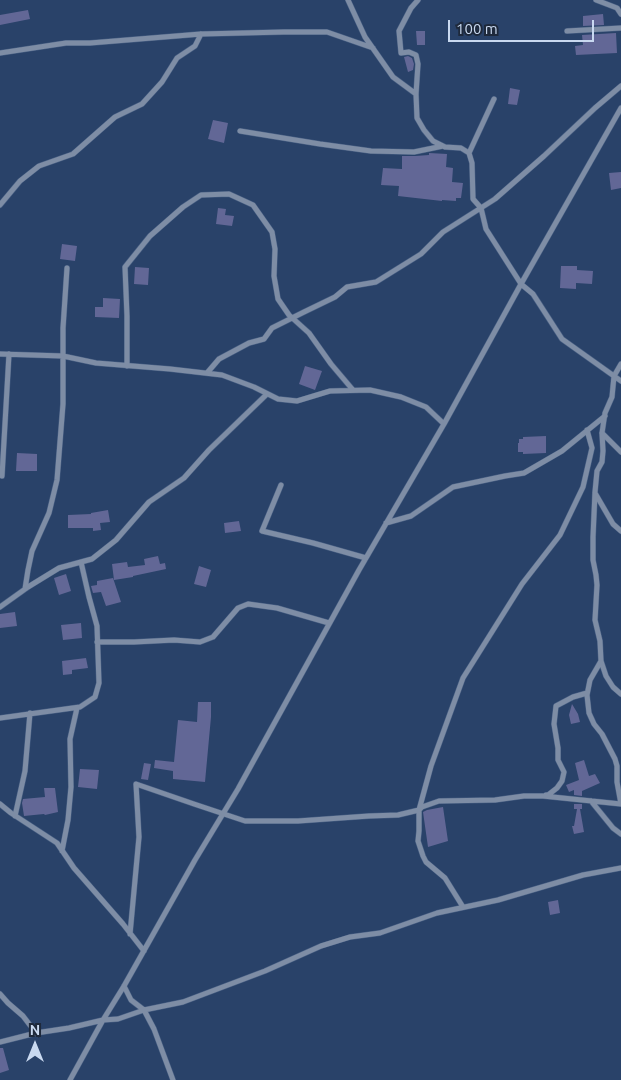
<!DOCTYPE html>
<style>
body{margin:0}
#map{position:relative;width:621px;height:1080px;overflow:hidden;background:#294269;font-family:Ubuntu,sans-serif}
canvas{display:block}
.north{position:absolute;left:10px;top:1020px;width:50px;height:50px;-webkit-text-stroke:4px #1e293b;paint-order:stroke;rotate:0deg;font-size:14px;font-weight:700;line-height:20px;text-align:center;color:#c9d9f0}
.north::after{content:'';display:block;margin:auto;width:18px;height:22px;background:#c9d9f0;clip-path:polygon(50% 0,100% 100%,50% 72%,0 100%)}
.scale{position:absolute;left:448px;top:20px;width:146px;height:22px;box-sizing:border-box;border:2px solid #c9d9f0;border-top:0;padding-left:6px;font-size:15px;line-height:18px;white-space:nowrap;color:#c9d9f0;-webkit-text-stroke:4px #1e293b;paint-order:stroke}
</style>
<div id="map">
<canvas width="621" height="1080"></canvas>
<div class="north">N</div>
<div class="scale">100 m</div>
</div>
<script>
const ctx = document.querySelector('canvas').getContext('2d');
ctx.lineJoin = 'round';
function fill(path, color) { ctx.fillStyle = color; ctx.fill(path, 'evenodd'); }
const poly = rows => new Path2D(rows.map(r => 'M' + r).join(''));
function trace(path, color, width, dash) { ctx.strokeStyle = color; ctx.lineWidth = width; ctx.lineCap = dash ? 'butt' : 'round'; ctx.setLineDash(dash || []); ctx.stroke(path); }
fill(poly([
 [28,10,30,19,0,25,0,15],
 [603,14,604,25,583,26,583,16],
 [416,31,425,31,425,45,417,45],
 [616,33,617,53,576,55,575,46,583,45,582,35],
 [408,56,412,58,414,64,413,70,408,72,404,57],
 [510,88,520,90,517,105,508,104],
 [213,120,228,123,224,143,208,139],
 [429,153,447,154,446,167,453,168,452,182,463,183,461,198,456,198,456,201,442,200,442,201,398,196,399,186,381,185,383,168,402,169,402,156,415,156,429,155],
 [621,172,621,188,611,190,609,173],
 [218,208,226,209,225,215,234,216,232,226,216,224],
 [62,244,77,246,75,261,60,259],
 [561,266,577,266,577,270,593,271,592,284,576,283,576,289,560,288],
 [135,267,149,268,148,285,134,284],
 [103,298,120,299,119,318,95,317,95,307,103,307],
 [305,366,322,371,315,390,299,384],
 [546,436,546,453,523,454,523,452,518,452,518,443,519,443,519,439,523,439,523,437],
 [17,453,37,454,37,471,16,471],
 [108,510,110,522,100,523,101,530,93,531,93,528,68,528,68,515,91,514,91,513],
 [239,521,241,531,225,533,224,523],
 [158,556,160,564,165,563,166,569,133,576,133,577,114,580,112,564,127,562,128,567,145,565,144,559],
 [199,566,211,570,206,587,194,584],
 [66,574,71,591,59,595,54,578],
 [113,578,121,602,106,606,101,592,93,593,91,586,97,585,97,581],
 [15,612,17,626,0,628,0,614],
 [81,623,82,638,63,640,61,625],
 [86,658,88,668,72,670,72,674,63,675,62,661],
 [198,702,211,702,211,717,205,782,173,779,173,771,154,768,155,760,174,762,178,720,197,722],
 [572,704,578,714,580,722,571,724,569,715],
 [584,760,589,776,595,774,600,783,582,791,582,796,574,795,574,790,569,792,566,785,579,780,575,763],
 [144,763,151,764,148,780,141,779],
 [80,769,99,770,97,789,78,787],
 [44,788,55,788,58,812,45,815,44,814,24,816,22,803,23,799,45,797],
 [574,804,582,804,582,809,580,809,584,832,574,834,572,826,574,826,577,809,574,809],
 [443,807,448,841,428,847,423,812,427,810],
 [558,900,560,913,550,915,548,902],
 [0,1048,3,1048,9,1070,0,1073]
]), '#626796');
const street = poly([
 [348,0,365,37,393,77,416,94],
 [418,0,411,8,399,31,401,53,409,52,416,55,418,64,416,94,417,118,424,130,433,141,445,147,461,148,469,153,472,163,473,199,481,208,486,229,521,284,533,294,562,339,621,381],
 [596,0,617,8,621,14],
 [567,31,621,28],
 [0,53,66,43,90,43,201,34,284,32,327,32,373,48],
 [240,131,320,144,371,151,414,152,443,146],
 [469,153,494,99],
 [0,205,20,181,39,166,73,154,115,117,142,104,162,82,177,58,195,46,201,34],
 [0,354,63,356,96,363,170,369,222,375,254,387,278,399,297,401,330,391,370,390,401,397,426,407,444,424],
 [621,364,614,376,612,397,605,413,602,433,603,451,602,462,597,471,595,492,593,537,593,560,596,575,597,585,595,620,600,641,601,661,606,676,613,687,621,694],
 [127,366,127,316,125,267,150,236,183,207,201,195,229,194,253,205,272,232,275,249,274,276,278,299,289,315,309,333,331,364,353,390],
 [207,373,219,359,249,343,264,339,272,328,304,312,335,297,347,287,376,282,421,254,443,232,495,199,544,156,595,108,621,86],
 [602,433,621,452],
 [2,476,9,354],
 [281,485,262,531,313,543,366,558],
 [595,493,613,524,621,531],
 [386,523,411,516,453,487,505,476,524,473,562,451,605,416],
 [25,589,28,570,32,551,49,513,57,480,63,404,63,328,67,268],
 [0,607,28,587,59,568,92,559,116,540,149,502,184,478,209,450,267,394],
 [97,642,134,642,174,640,200,642,213,637,238,608,248,604,277,608,329,623],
 [0,718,80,707,95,697,99,683,97,626,89,597,81,562],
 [546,795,548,795,557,788,562,781,564,772,558,760,558,748,554,724,556,706,573,697,587,693],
 [591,801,613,828,621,834],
 [0,804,11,813,57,843,74,868,123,924,144,951],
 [15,816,25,771,30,713],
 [62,851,68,820,71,787,70,739,77,708],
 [463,907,445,878,426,862,423,856,418,841,419,831,419,810,431,766,463,678,522,584,560,535,583,487,592,448,587,430],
 [130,934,139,837,136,784,194,804,245,821,298,821,369,816,398,815,419,810,422,807,439,801,495,800,524,796,543,796,621,804,617,782,617,766,615,759,602,734,594,724,589,713,587,695,590,680,601,661],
 [124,986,131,1000,144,1010,154,1029,173,1080],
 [0,994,8,1003,23,1016,36,1033],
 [0,1042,36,1033,69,1028,103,1020,118,1019,144,1010,183,1002,265,971,321,946,350,937,380,933,437,913,498,900,583,875,621,868],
 [70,1080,103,1020,124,986,195,860,238,789,359,570,444,424,521,284,621,108]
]);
trace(street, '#496084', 6);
trace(street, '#7e8da5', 5);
</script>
